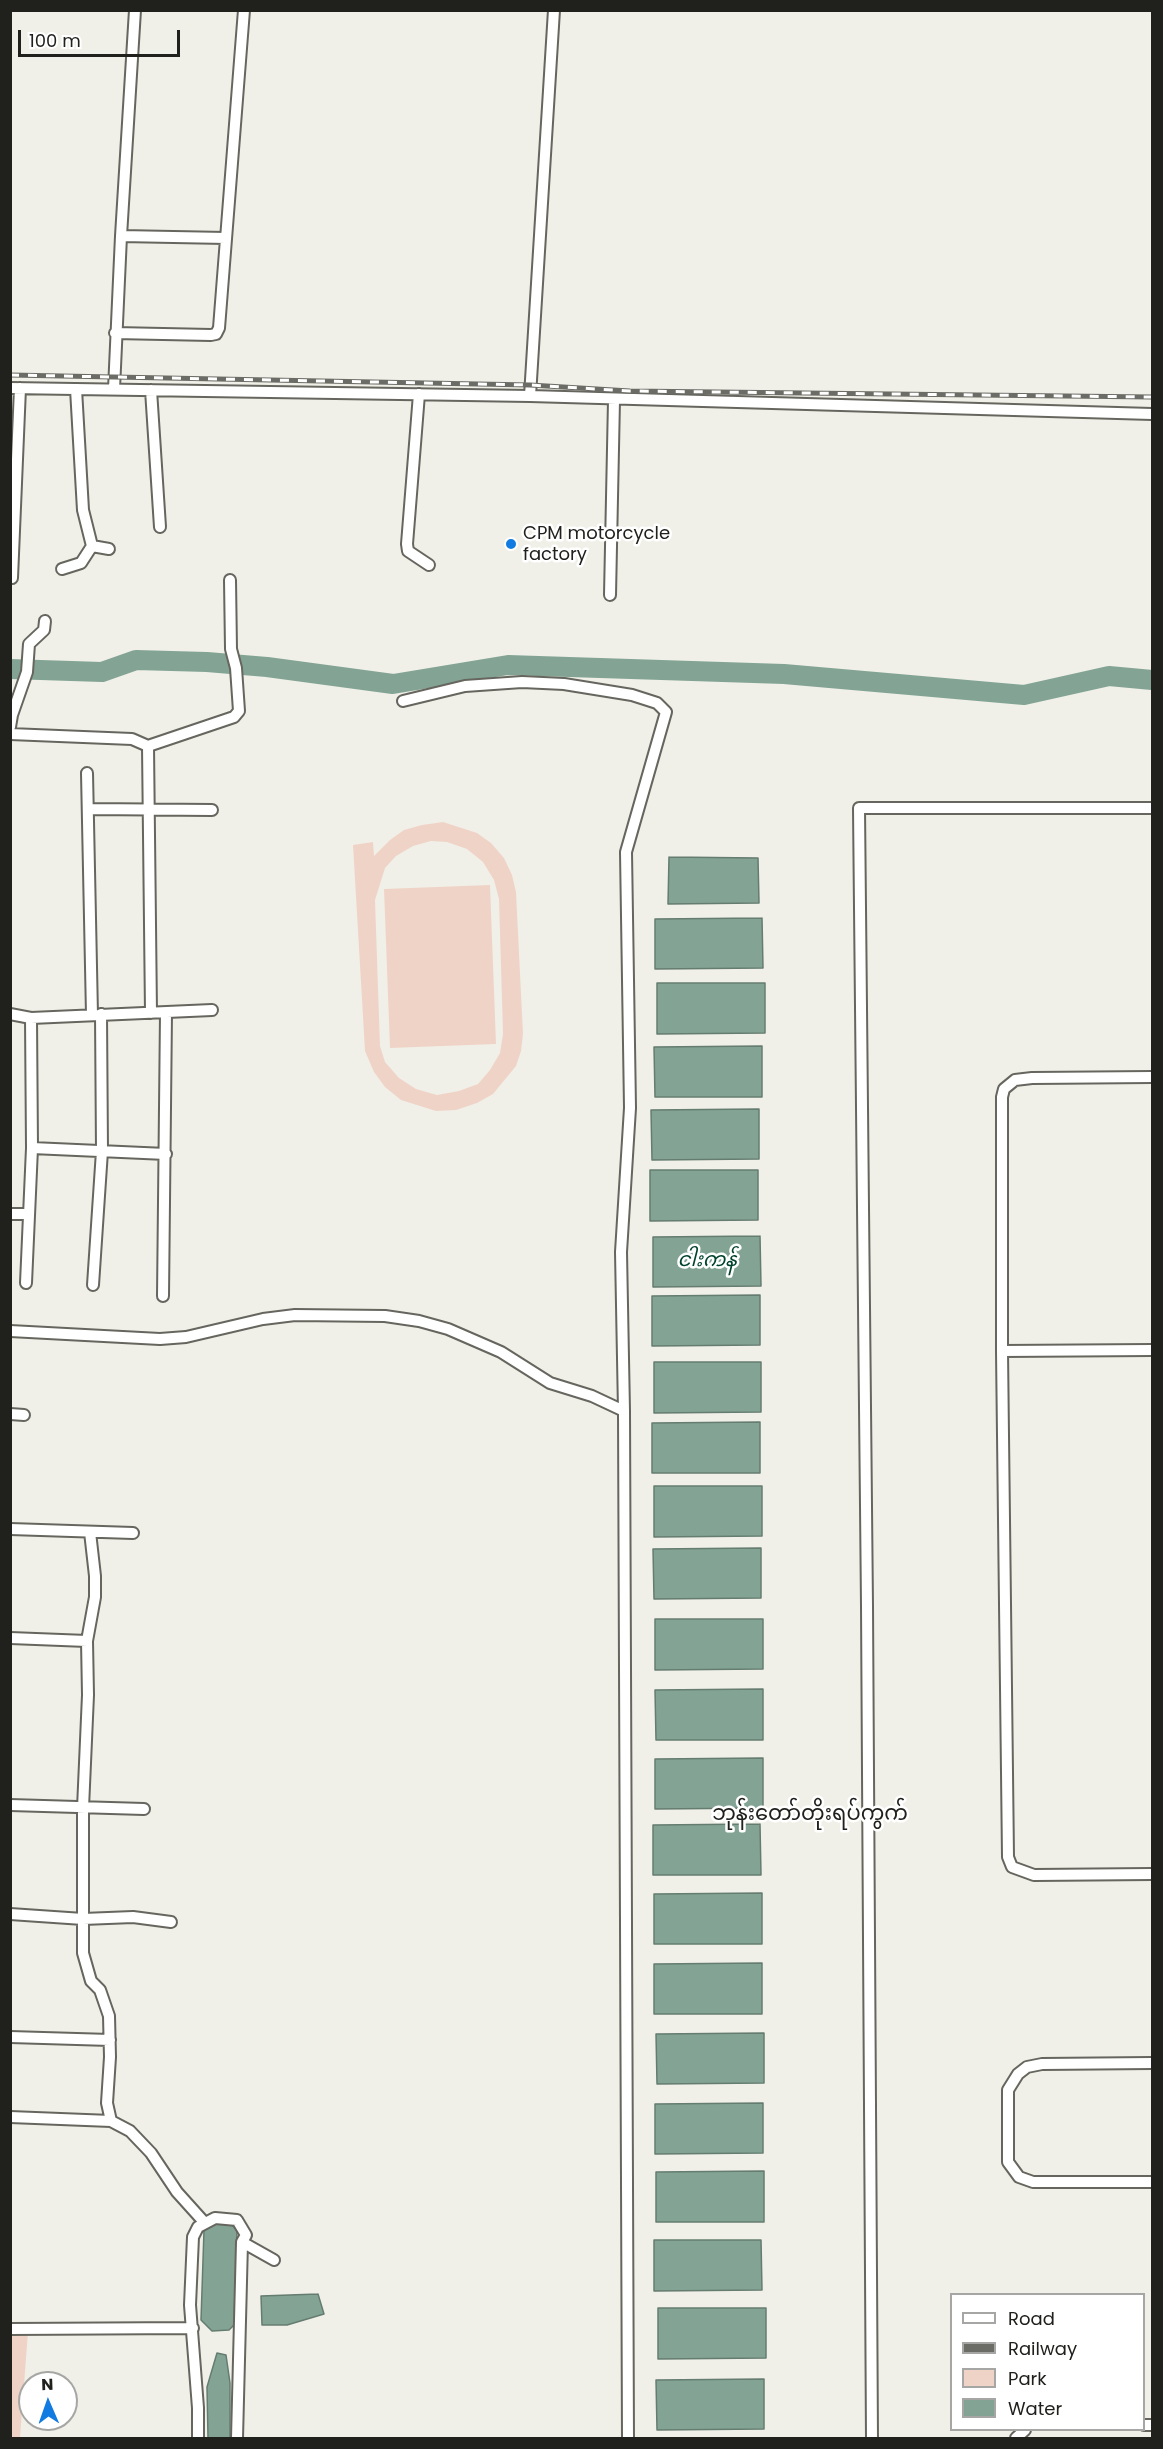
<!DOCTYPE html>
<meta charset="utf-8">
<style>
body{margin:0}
#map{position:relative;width:1163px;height:2449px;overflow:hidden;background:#f0f0e8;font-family:Poppins,sans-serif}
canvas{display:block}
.frame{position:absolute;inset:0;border:12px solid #20201d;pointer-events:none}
.legend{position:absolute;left:950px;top:2293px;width:195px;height:138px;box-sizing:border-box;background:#fff;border:2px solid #a6a6a5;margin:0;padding:8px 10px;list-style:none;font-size:18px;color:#20201d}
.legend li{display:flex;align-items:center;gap:12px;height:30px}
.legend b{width:30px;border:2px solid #a6a6a5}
.north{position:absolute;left:18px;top:2371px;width:60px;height:60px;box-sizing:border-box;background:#fff;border:2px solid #a6a6a5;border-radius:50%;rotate:358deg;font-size:16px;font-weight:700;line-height:24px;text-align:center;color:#20201d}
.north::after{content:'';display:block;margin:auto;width:21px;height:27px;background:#117be2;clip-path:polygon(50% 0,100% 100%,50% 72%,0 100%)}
.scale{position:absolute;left:18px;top:30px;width:162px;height:27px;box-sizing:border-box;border:3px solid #20201d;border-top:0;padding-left:8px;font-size:18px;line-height:21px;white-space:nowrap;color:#20201d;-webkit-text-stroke:4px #fff;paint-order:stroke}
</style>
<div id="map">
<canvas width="1163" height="2449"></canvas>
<div class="frame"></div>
<ul class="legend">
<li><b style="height:8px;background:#fff"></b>Road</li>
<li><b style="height:8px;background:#6c6c67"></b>Railway</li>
<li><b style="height:16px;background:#f0d3c7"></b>Park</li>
<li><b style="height:16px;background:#83a494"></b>Water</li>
</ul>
<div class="north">N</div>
<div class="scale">100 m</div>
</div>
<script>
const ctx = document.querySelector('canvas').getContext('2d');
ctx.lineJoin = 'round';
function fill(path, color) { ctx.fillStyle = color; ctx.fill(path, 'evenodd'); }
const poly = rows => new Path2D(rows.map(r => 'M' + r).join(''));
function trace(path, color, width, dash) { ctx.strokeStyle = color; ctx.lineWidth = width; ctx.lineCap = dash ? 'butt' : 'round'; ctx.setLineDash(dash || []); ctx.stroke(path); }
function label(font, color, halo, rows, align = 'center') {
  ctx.font = font + ' Poppins,"Noto Sans Myanmar",sans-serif'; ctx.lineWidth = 5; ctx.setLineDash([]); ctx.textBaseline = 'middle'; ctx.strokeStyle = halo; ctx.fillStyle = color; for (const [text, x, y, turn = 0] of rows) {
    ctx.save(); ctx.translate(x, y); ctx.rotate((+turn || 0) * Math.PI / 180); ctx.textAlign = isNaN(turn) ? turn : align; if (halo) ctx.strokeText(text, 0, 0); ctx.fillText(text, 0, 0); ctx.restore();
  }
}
fill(poly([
 [443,822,477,833,491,843,504,858,512,875,516,892,523,1034,521,1051,516,1066,493,1094,477,1103,456,1110,436,1111,401,1100,385,1087,374,1072,365,1051,353,845,373,842,374,856,390,840,404,830,422,825],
 [431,841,447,842,467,849,483,862,494,880,499,899,503,1034,500,1053,490,1070,478,1084,459,1091,437,1095,416,1089,399,1078,385,1062,380,1046,375,900,385,868,396,856,413,846],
 [490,885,496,1044,390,1048,384,889],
 [28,2332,20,2438,11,2438,11,2333]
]), '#f0d3c7');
const water = poly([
 [669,857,758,858,759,903,668,904,669,857],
 [762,918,763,968,655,969,655,919,762,918],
 [657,983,765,983,765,1033,657,1034,657,983],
 [762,1046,762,1097,655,1097,654,1047,762,1046],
 [759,1109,759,1159,652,1160,651,1110,759,1109],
 [650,1170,758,1170,758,1220,650,1221,650,1170],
 [760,1236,761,1286,653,1287,653,1237,760,1236],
 [760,1295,760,1345,652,1346,652,1296,760,1295],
 [654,1362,761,1362,761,1412,654,1413,654,1362],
 [760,1422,760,1473,652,1473,652,1423,760,1422],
 [654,1486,762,1486,762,1536,654,1537,654,1486],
 [761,1548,761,1598,654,1599,653,1549,761,1548],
 [655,1619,763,1619,763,1669,655,1670,655,1619],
 [763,1689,763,1740,656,1740,655,1690,763,1689],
 [763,1758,763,1808,655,1809,655,1759,763,1758],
 [760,1824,761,1875,653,1875,653,1825,760,1824],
 [762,1893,762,1944,654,1944,654,1894,762,1893],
 [762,1963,762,2014,654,2014,654,1964,762,1963],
 [764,2033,764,2083,657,2084,656,2034,764,2033],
 [763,2103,763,2153,655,2154,655,2104,763,2103],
 [764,2171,764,2222,656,2222,656,2172,764,2171],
 [215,2224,231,2224,237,2230,234,2325,229,2330,212,2331,201,2320,204,2230,215,2224],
 [654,2240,761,2240,762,2290,654,2291,654,2240],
 [318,2294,324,2314,287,2325,262,2325,261,2296,318,2294],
 [658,2308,766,2308,766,2358,658,2359,658,2308],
 [217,2353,226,2355,230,2383,230,2438,208,2438,207,2387,217,2353],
 [764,2379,764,2429,657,2430,656,2380,764,2379]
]);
fill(water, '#83a494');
trace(water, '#657c70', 1.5);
trace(poly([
 [10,669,102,672,136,660,207,662,267,667,393,684,508,665,784,674,1024,695,1109,676,1152,680]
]), '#83a494', 20);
const minor = poly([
 [121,236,135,10],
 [115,333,211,335,216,334,219,328,244,10],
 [10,388,530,396,1152,414],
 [76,389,83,510,92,546,109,549],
 [114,389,121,236,226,238],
 [151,390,160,527],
 [419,394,407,544,408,551,429,565],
 [530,396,554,10],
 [62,569,81,563,92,546],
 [12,578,20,388],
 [610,595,614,400],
 [403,701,465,686,522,682,564,684,632,695,657,703,666,712,626,852,630,1108,621,1252,624,1411,628,2438],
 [10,727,12,715,27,672,29,644,44,630,45,621],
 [10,734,132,739,148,746,151,1013],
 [148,746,234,717,239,711,236,668,231,649,230,580],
 [87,773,92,1015],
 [88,809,212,810],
 [10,1014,31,1018,212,1010],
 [1152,1077,1032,1078,1015,1080,1004,1089,1002,1097,1002,1351,1152,1350],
 [32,1148,166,1154],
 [10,1214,29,1214],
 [26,1283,32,1148,31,1018],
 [93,1285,102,1151,101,1014],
 [163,1296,166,1013],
 [10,1331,160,1339,186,1337,263,1319,295,1315,385,1316,419,1321,448,1329,501,1352,550,1383,592,1396,624,1411],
 [1002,1351,1008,1857,1012,1867,1034,1875,1152,1874],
 [10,1414,24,1415],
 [10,1529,133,1533],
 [10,1638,87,1641,88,1695,83,1808,83,1953,91,1981,100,1990,109,2016,110,2057,107,2103,111,2121,130,2131,151,2153,177,2192,204,2222],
 [87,1641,95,1597,95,1576,90,1532],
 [10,1805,144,1809],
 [10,1914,83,1919,133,1917,171,1922],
 [10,2037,110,2040],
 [1152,2063,1042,2064,1027,2067,1018,2074,1008,2090,1008,2162,1019,2177,1033,2182,1152,2182],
 [10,2117,111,2121],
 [242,2242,274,2260],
 [10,2329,193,2328],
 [1144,2425,1152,2425],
 [198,2438,198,2408,190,2305,193,2237,198,2227,215,2218,237,2220,246,2235,242,2242,237,2438],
 [872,2438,867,1606,859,808,1152,808],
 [1016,2438,1025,2430]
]);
trace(minor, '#66665f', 14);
trace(minor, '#fff', 10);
const rail = poly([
 [10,375,530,385,630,391,1152,397]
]);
trace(rail, '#6c6c67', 5);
trace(rail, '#fff', 3, [9]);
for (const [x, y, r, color] of [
 [511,544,6,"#117be2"]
]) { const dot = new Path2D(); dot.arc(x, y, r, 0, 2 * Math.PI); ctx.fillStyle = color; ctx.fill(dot); trace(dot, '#fff', 2); }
label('18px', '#20201d', '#fff', [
 ["CPM motorcycle",523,534],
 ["factory",523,555]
], 'left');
label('italic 20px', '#00432d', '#fff', [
 ["ငါးကန်",707,1261]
]);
label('21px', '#20201d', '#fff', [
 ["ဘုန်းတော်တိုးရပ်ကွက်",810,1815]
]);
</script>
